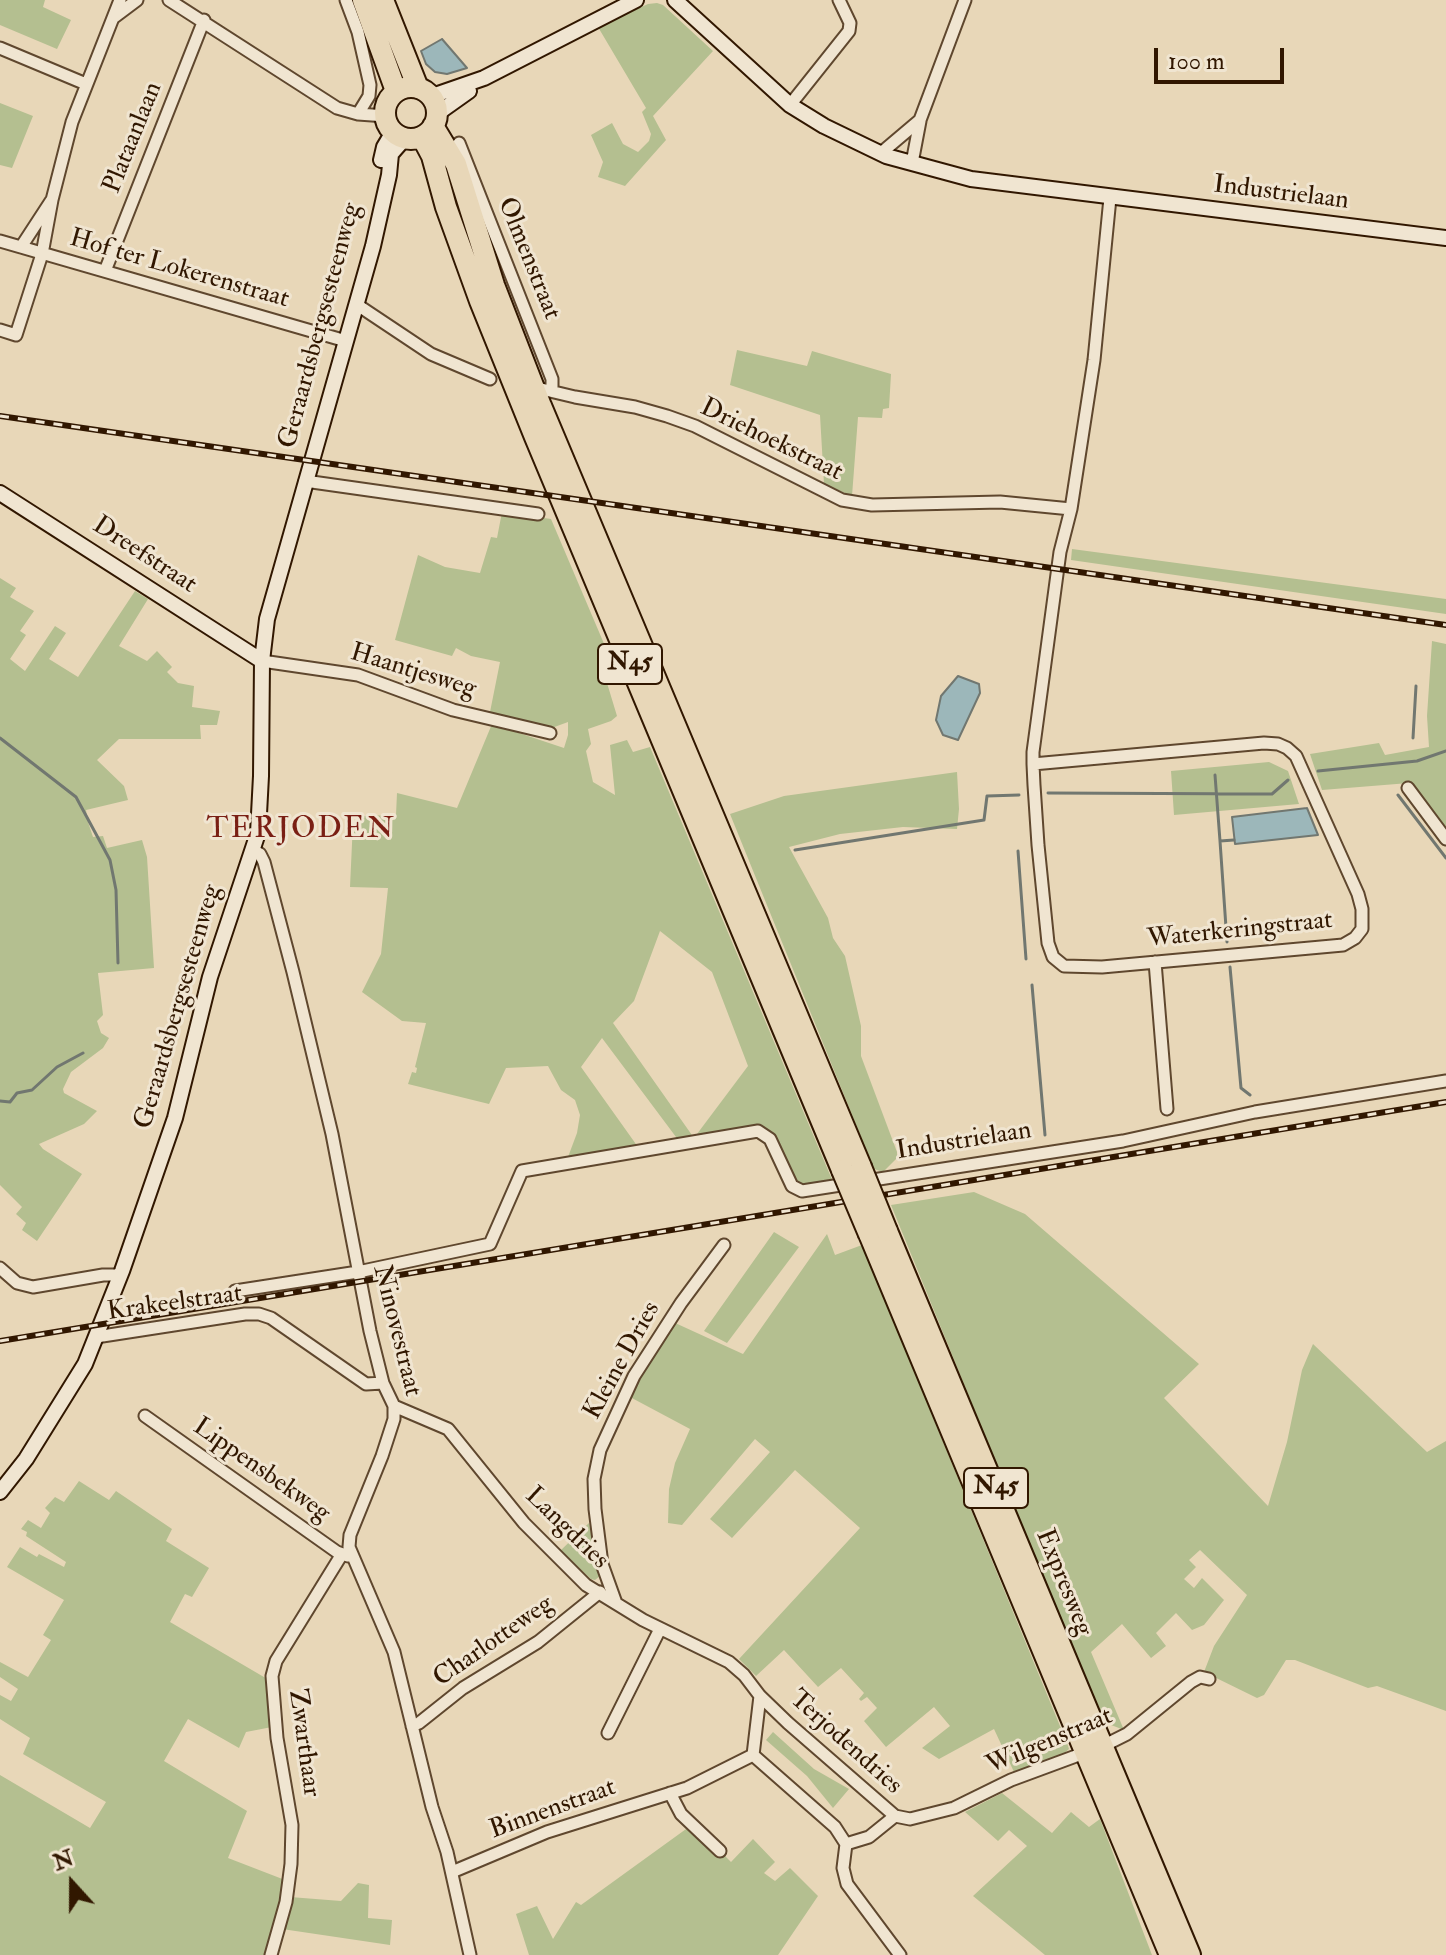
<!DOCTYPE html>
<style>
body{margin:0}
#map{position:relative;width:1446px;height:1955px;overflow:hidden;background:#e8d7b8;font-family:"IM FELL Double Pica",serif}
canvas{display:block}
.north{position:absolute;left:32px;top:1843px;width:80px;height:80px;-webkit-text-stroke:6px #f0e5d1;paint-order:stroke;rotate:339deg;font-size:22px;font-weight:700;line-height:32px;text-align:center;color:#311700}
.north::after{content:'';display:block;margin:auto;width:28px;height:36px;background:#311700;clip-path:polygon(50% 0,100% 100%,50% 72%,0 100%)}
.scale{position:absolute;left:1154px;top:48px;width:130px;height:36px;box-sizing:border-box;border:4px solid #311700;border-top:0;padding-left:10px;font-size:24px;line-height:28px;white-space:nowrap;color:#311700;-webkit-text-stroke:6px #f0e5d1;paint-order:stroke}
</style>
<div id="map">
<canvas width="1446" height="1955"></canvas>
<div class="north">N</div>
<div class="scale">100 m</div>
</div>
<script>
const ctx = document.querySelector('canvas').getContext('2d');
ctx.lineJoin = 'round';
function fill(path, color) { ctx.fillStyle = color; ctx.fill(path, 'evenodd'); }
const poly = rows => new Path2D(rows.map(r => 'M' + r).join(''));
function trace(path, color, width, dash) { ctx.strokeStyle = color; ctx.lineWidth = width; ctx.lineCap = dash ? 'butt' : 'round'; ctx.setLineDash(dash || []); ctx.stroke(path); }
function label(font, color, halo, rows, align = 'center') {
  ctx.font = font + ' "IM FELL Double Pica",serif'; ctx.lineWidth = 6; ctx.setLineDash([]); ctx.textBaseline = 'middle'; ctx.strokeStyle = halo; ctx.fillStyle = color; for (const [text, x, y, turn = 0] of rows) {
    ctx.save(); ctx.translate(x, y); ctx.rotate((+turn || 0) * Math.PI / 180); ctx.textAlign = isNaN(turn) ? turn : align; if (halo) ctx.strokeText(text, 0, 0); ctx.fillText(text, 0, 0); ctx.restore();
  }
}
fill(poly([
 [0,0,45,0,43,7,71,20,57,49,0,25],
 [657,3,663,5,713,51,653,116,666,140,625,186,598,177,603,162,591,135,612,123,623,144,638,152,649,141,651,134,642,112,646,108,598,27,648,4],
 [0,103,33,116,12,168,0,165],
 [737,350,807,366,812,351,891,374,889,408,883,409,882,418,858,417,852,496,824,484,820,415,730,385],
 [502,512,551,519,619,679,607,683,617,716,611,721,588,729,591,744,586,751,593,782,615,795,610,745,627,740,633,752,650,747,833,1182,812,1187,796,1183,791,1177,776,1139,765,1127,679,1141,602,1038,581,1067,638,1147,568,1157,577,1133,580,1115,575,1100,561,1090,548,1066,506,1068,489,1104,408,1084,412,1072,416,1073,417,1068,415,1067,426,1023,402,1021,362,992,381,954,388,888,350,887,353,822,359,822,360,816,396,815,397,793,457,808,492,724,564,748,568,735,568,722,549,729,490,712,500,662,471,656,456,648,452,656,395,640,418,555,445,567,480,573,491,537,497,538],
 [660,931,712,972,748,1066,694,1138,613,1023,634,1001],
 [1072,549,1446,599,1446,614,1071,560],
 [0,578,16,588,10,597,34,611,20,631,26,635,10,659,25,671,55,626,66,633,49,659,78,677,135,591,148,599,119,646,147,661,157,651,172,667,167,672,178,683,194,686,192,707,220,711,217,725,200,725,201,739,119,739,97,760,124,786,128,800,86,810,88,822,93,837,103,836,107,848,142,840,147,857,154,968,98,973,103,1015,97,1021,101,1033,109,1038,103,1048,71,1072,63,1089,64,1093,97,1111,84,1124,39,1144,43,1149,82,1174,37,1241,22,1230,26,1223,16,1214,22,1207,0,1185],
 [1432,641,1446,644,1446,829,1409,783,1322,790,1310,754,1379,743,1385,755,1429,747,1427,716],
 [1269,762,1288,771,1299,804,1174,815,1171,771],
 [957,772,959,809,957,829,903,827,840,834,789,847,828,918,833,938,845,956,861,1026,861,1056,897,1152,897,1158,883,1172,874,1169,730,814,784,796],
 [974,1192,1025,1214,1199,1364,1164,1398,1268,1506,1287,1442,1302,1370,1313,1344,1427,1452,1446,1441,1446,1711,1377,1686,1368,1688,1295,1660,1286,1660,1264,1695,1257,1698,1204,1672,1214,1646,1247,1595,1200,1550,1189,1560,1196,1567,1184,1579,1194,1588,1202,1578,1224,1600,1204,1625,1192,1630,1176,1613,1156,1633,1166,1646,1151,1658,1122,1624,1091,1652,1124,1730,1106,1723,1034,1556,891,1205],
 [774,1232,799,1247,727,1343,704,1331],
 [827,1234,835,1255,862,1245,1067,1743,1069,1749,1059,1758,1014,1772,994,1729,939,1759,922,1748,950,1726,934,1707,886,1747,864,1721,877,1708,867,1697,861,1701,859,1699,864,1693,841,1668,818,1687,784,1650,756,1676,739,1659,860,1528,795,1470,732,1538,710,1519,770,1452,755,1439,682,1525,668,1523,669,1489,675,1463,690,1429,630,1397,650,1358,673,1322,743,1354],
 [79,1481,109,1500,116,1491,172,1529,166,1541,209,1568,192,1597,185,1594,170,1622,269,1680,272,1727,246,1732,239,1748,188,1719,164,1761,247,1811,228,1858,285,1880,284,1897,268,1955,0,1955,0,1775,90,1828,106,1802,23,1754,30,1738,0,1719,0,1695,11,1701,18,1689,0,1677,0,1662,28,1677,51,1640,43,1635,64,1600,7,1567,20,1547,37,1557,39,1554,64,1567,66,1562,26,1536,27,1532,21,1529,28,1520,41,1528,50,1513,45,1508,55,1497,64,1502],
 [589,1523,600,1576,595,1580,591,1579,560,1551],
 [773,1732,814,1769,849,1789,833,1808,807,1776,766,1740],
 [1002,1793,1052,1833,1071,1812,1089,1827,1100,1819,1152,1955,1045,1955,973,1896,1027,1846,1009,1830,998,1841,965,1812],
 [693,1824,731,1862,753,1839,775,1862,764,1873,775,1881,790,1868,818,1896,778,1955,529,1955,516,1914,537,1906,553,1939,576,1902,581,1905],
 [358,1883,369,1885,368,1918,392,1920,390,1945,282,1929,290,1897,341,1901]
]), '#b4bf90');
const water = poly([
 [442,39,467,68,447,74,435,72,426,64,421,51,442,39],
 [958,676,979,684,980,693,958,740,943,735,936,720,941,696,958,676],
 [1307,808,1318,835,1235,844,1232,817,1307,808]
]);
fill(water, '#9cb7ba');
trace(water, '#717770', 2);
trace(poly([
 [0,738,76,797,110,860,116,890,118,963],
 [1413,738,1416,686],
 [1318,771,1417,761,1446,751],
 [1215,775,1220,841],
 [1048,793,1272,794,1288,780],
 [1398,795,1446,858],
 [795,850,984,820,987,796,1019,795],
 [1018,851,1026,959],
 [1227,942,1220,841,1234,840],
 [1230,967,1241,1088,1250,1095],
 [1032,985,1045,1135],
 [0,1101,10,1102,17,1093,32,1090,57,1067,83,1053]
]), '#717770', 3);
const street = poly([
 [169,0,337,108,358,114,386,116],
 [346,0,358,32,370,85,369,96,358,114],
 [113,18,137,0],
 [0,48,86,84],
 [790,105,849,31,850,23,839,0],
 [459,143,552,379,552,391],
 [881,153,920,120,965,0],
 [912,163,920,121],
 [0,241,346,341],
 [21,247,51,201],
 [105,271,204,20],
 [356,304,431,354,490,379],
 [0,330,16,335,42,254,52,200,72,122,120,0],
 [533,387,575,397,635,407,667,416,695,426,842,500,872,505,1000,502,1071,509],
 [305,481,538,514],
 [262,661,358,675,453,710,550,733],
 [1033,764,1264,743,1278,744,1287,748,1296,756,1358,894,1362,909,1362,929,1355,938,1343,945,1102,967,1064,966,1053,957,1048,943,1038,845,1034,785,1033,764,1033,752,1060,552,1071,509,1094,360,1110,198],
 [1408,788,1446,839],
 [254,851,260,854,264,862,293,972,332,1134,370,1331,383,1383,394,1406,394,1419,382,1456,350,1535,349,1547,394,1652,432,1807,447,1852,470,1955],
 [1155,962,1167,1109],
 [0,1268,17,1283,33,1287,103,1275,120,1275],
 [235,1291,358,1272,490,1244,522,1171,758,1131,770,1139,792,1186,802,1191,1123,1141,1255,1112,1446,1081],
 [96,1337,245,1314,259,1314,271,1318,366,1384,383,1383],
 [394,1406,448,1429,524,1523,586,1585,643,1620,729,1662,744,1675,760,1696,788,1723,895,1816],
 [145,1416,337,1552,348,1556],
 [616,1603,602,1564,595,1509,594,1479,600,1450,634,1376,681,1303,724,1245],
 [412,1726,419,1723,463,1688,538,1642,600,1592],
 [608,1733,660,1629],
 [753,1755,835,1827,846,1844,843,1868,847,1884,900,1955],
 [753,1755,760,1696],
 [670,1793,681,1814,720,1851],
 [895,1816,910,1819,954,1808,1011,1780,1103,1746,1127,1734,1191,1682,1200,1677,1209,1679],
 [846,1844,869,1837,895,1816],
 [452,1872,547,1832,687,1788,753,1755],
 [271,1955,286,1902,291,1864,292,1825,277,1738,272,1676,276,1661,342,1554]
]);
const secondary = poly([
 [675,0,790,105,824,126,886,156,971,179,1446,238],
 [432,96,484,78,636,0],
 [438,113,469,91],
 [381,160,384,147,393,132],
 [0,493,262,661],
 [0,1492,26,1459,85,1364,122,1271,175,1118,210,977,258,833,261,776,262,661,267,619,373,246,389,175,391,154,405,138]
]);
const highway = poly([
 [363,0,396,91],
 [383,0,418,88],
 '385 113a26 26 0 1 1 52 0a26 26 0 1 1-52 0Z',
 [433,126,456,164,494,285,541,406,861,1167],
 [422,137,432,156,446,207,480,301,535,437,842,1170],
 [887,1231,1190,1955],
 [869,1234,1170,1955]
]);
trace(street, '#5f472e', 15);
trace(secondary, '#311700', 18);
trace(highway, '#311700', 24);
trace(street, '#f0e5d1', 11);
trace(secondary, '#f0e5d1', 14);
trace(highway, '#e8d7b8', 20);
const rail = poly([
 [0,416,1446,625],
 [0,1341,1446,1102]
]);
trace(rail, '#311700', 6);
trace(rail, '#f0e5d1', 3, [9]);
const highwayBridge = poly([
 [861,1167,887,1231],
 [842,1170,869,1234]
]);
trace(highwayBridge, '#311700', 24, []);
trace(highwayBridge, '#e8d7b8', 20);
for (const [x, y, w] of [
 [630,664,64],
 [996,1488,64]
]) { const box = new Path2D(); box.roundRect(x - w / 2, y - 20, w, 40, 6); ctx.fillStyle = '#f0e5d1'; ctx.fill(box); trace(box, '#311700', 2); }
label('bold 24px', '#311700', null, [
 ["N45",630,664],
 ["N45",996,1488]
]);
label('26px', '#311700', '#f0e5d1', [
 ["Plataanlaan",134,138,-68],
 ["Industrielaan",1281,194,7],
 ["Olmenstraat",528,259,68],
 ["Hof ter Lokerenstraat",179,270,16],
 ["Geraardsbergsesteenweg",321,326,-75],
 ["Driehoekstraat",771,441,26],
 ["Dreefstraat",144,556,33],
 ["Haantjesweg",413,672,17],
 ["Waterkeringstraat",1240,931,-6],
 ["Geraardsbergsesteenweg",179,1007,-74],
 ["Industrielaan",964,1142,-9],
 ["Krakeelstraat",175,1304,-8],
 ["Ninovestraat",396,1331,76],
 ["Kleine Dries",623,1361,-61],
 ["Lippensbekweg",261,1471,35],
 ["Langdries",566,1529,44],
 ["Expresweg",1063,1583,68],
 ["Charlotteweg",494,1642,-35],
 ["Wilgenstraat",1050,1742,-23],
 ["Zwarthaar",303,1743,82],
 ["Terjodendries",845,1743,42],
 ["Binnenstraat",553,1810,-20]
]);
ctx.letterSpacing = '2px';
label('30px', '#7a1f14', '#f0e5d1', [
 ["TERJODEN",301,831]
]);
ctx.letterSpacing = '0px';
</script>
